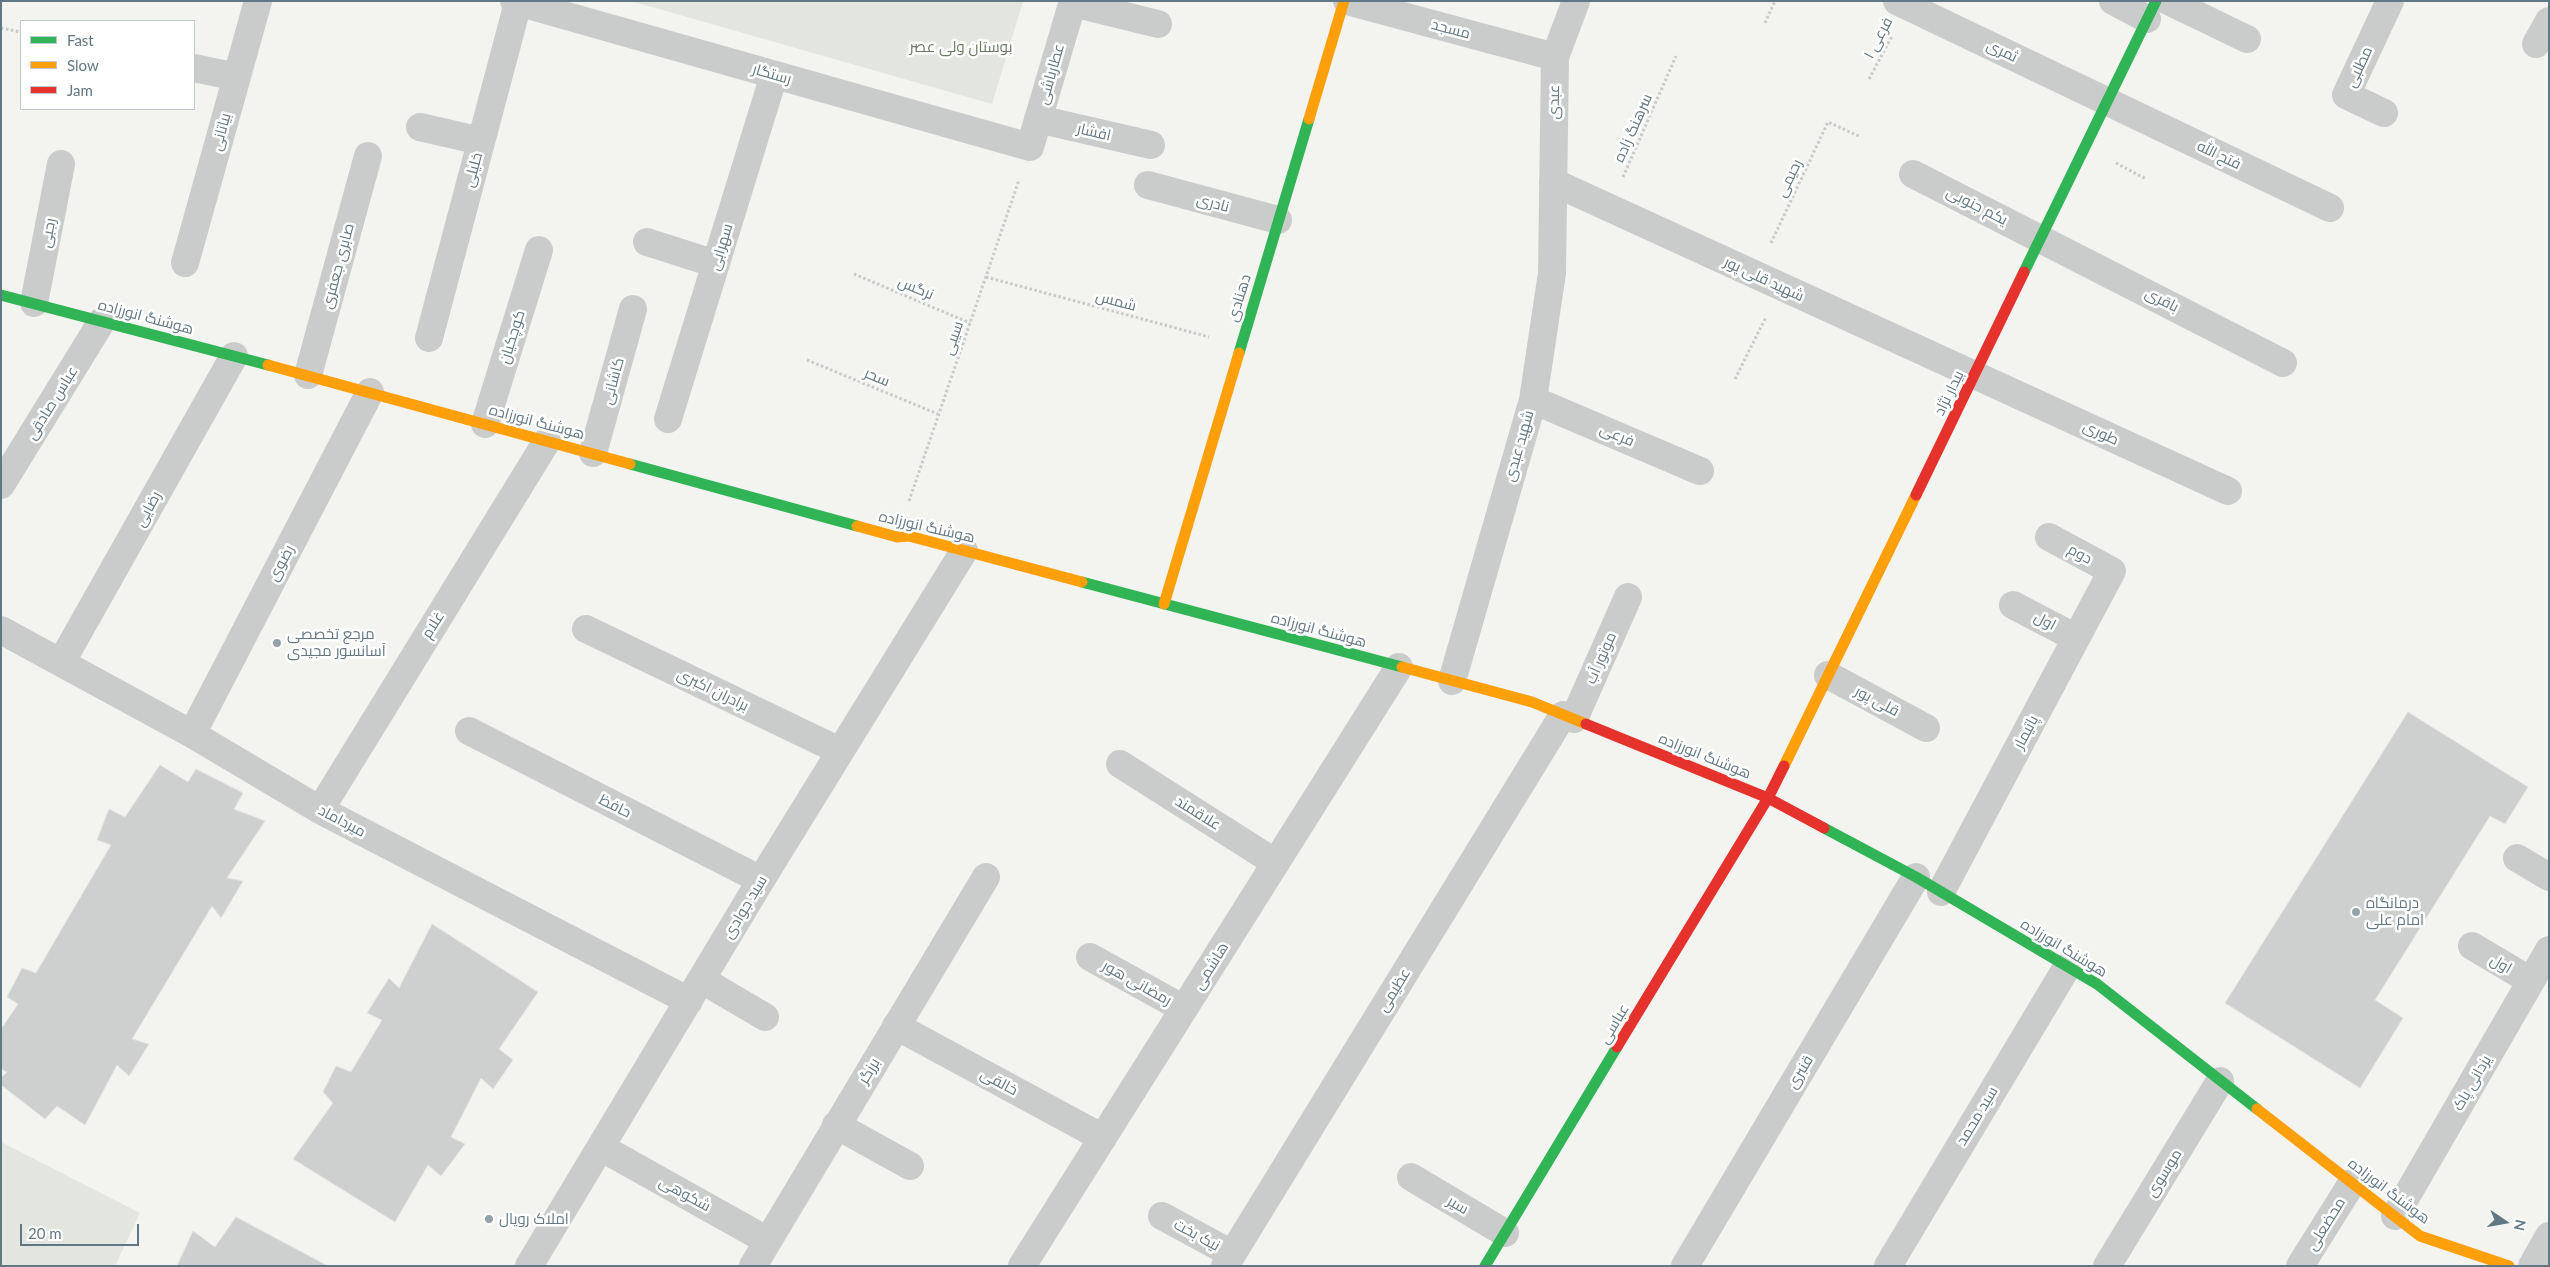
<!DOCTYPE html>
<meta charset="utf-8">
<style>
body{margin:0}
#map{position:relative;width:2550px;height:1267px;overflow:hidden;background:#f3f3f0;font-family:Lato,sans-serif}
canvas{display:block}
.frame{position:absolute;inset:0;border:2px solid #617783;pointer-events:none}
.legend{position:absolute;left:20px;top:20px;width:175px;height:90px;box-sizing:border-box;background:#fff;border:1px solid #c0c9cd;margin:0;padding:6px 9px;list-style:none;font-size:15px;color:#617783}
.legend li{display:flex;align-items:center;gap:10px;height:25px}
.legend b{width:25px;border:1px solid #c0c9cd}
.north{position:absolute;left:2480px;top:1197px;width:50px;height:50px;-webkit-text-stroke:4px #fff;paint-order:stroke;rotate:102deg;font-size:14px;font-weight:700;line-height:20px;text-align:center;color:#617783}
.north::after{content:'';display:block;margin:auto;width:18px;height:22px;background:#617783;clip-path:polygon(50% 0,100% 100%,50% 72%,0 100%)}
.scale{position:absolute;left:20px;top:1224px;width:119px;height:22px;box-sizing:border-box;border:2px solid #617783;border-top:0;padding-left:6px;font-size:15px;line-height:18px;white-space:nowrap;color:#617783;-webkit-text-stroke:4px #fff;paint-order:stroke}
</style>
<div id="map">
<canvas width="2550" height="1267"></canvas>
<div class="frame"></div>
<ul class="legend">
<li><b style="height:6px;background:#30b455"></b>Fast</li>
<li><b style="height:6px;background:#ff9f0a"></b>Slow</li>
<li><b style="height:6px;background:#e5322d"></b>Jam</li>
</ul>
<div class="north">N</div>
<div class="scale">20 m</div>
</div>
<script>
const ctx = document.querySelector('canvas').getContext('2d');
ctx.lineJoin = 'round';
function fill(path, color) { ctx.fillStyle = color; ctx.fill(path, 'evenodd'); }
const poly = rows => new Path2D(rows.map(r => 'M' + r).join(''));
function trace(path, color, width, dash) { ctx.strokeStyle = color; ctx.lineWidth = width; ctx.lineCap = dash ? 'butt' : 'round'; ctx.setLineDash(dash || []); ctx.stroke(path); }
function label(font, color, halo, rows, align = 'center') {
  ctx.font = font + ' Lato,Cairo,sans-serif'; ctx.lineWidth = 5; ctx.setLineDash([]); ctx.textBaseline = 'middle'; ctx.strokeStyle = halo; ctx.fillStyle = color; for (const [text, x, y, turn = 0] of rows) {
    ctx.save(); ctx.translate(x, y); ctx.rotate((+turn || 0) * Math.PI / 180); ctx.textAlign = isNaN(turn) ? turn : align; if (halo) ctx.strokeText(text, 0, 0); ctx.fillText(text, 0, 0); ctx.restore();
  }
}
fill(poly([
 [631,1,1023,1,992,104],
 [1,1142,140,1213,115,1266,1,1266]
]), '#e2e6de');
const building = poly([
 [2408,712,2528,787,2505,824,2490,816,2375,1000,2403,1018,2360,1088,2225,1003,2408,712],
 [160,765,188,782,196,769,243,793,234,809,265,821,227,878,243,881,221,918,212,906,132,1039,149,1044,129,1076,117,1065,85,1125,57,1106,45,1119,1,1085,1,1078,7,1072,1,1069,1,1029,18,1004,7,997,22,968,36,973,111,845,97,840,109,809,125,817,160,765],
 [432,924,538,992,499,1049,513,1060,493,1089,481,1078,451,1137,465,1144,441,1176,428,1165,395,1222,293,1159,333,1103,323,1092,336,1066,351,1072,382,1020,367,1013,389,978,399,988,432,924],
 [236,1217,328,1266,177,1266,193,1231,215,1247,236,1217]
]);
fill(building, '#ced0cf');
trace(building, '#e2e2e1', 1);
trace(poly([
 [1765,23,1775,1],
 [1,28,21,32],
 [1869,79,1892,36],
 [2116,163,2146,179],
 [1623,177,1676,56],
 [1771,243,1828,122,1861,137],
 [854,274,970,323],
 [986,277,1209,337],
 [807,360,938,414],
 [1735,379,1766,317],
 [909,501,1019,180]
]), '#c8c9ca', 3, [2.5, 2.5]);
trace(poly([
 [514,1,1030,147,1073,1],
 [1347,1,1555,57],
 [1897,1,2330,208],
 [2113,1,2147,19],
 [2168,1,2247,39],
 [1072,3,1158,24],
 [2536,44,2549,21],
 [194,68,237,77],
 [2384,113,2346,95,2390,1],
 [1038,119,1151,145],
 [420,127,481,141],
 [1913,174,2283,363],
 [1553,182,2228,491],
 [1148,185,1278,220],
 [647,242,716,264],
 [185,263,258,1],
 [34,303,61,164],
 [429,338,518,3],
 [308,375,368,156],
 [1533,400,1700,471],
 [668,419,774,75],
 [485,424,539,250],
 [593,453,633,309],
 [1,485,102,321],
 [2013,605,2076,638],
 [586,629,840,751],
 [1,630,192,734,320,810,689,1001],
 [62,661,234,356],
 [1828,675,1926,728],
 [1452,681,1533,400,1552,273,1555,57,1576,1],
 [1574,719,1628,597],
 [469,731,761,880],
 [192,734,370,392],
 [1120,764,1276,863],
 [320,810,547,441],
 [2517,858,2549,877],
 [1941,892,2112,571,2049,537],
 [2472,946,2531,981],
 [1090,957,1184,1009],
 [702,980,765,1017],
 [896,1026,1103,1138],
 [836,1125,910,1166],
 [602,1148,768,1241],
 [1411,1177,1505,1233],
 [1162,1216,1232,1254],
 [2395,1216,2549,950],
 [529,1266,761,880,964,551],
 [753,1266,986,877],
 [1022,1266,1399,667],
 [1225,1266,1563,715],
 [1685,1266,1916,877],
 [1888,1266,2067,967],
 [2107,1266,2220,1081],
 [2300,1266,2352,1183],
 [2532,1266,2549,1236]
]), '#cacccc', 28);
trace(poly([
 [2024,272,2156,1],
 [1,295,268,365],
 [1239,353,1309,119],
 [630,464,857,526],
 [1082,582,1402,667],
 [1824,828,1916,877,2097,984,2257,1109],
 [1485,1266,1617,1047]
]), '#30b455', 11);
trace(poly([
 [1309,119,1344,1],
 [268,365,630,464],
 [857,526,897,537,909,536,1082,582],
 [1164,604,1239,353],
 [1402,667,1532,702,1586,724],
 [1784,766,1916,495],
 [2257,1109,2420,1236,2509,1266]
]), '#ff9f0a', 11);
trace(poly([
 [1916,495,2024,272],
 [1586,724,1768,798,1824,828],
 [1617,1047,1768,798,1784,766]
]), '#e5322d', 11);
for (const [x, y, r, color] of [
 [277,643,5,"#94a2a9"],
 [2356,912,5,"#94a2a9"],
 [489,1219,5,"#94a2a9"]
]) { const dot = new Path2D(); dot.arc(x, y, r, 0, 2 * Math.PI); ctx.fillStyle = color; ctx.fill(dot); trace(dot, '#fff', 2); }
label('15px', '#617783', '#fff', [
 ["مسجد",1451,29,15],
 ["فرعی ۱",1878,38,-62],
 ["ثمری",2002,51,25],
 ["مطلبی",2359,67,-65],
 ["رستگار",772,74,16],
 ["عطارباشی",1051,74,-74],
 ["عبدی",1554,102,-89],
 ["سرهنگ زاده",1633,128,-66],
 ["بیاتانی",221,132,-75],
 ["افشار",1094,132,13],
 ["فتح الله",2219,155,26],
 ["خلیلی",473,170,-75],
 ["رحیمی",1789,178,-64],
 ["نادری",1213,203,15],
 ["یکم جنوبی",1977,206,27],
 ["رجبی",48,233,-79],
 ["سهرابی",721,247,-73],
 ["صابری جعفری",338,266,-75],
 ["شهید قلی پور",1764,279,25],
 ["نرگس",916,288,23],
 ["دهنادی",1239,298,-73],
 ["باقری",2162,300,27],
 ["شمس",1116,301,15],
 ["هوشنگ انورزاده",146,317,15],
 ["کوچکیان",512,337,-73],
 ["سیبی",953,338,-71],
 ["سحر",877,377,23],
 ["کاشانی",613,381,-75],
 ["بیدار نژاد",1949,393,-64],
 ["عباس صادقی",52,403,-58],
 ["هوشنگ انورزاده",537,422,15],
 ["طوری",2101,433,25],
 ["فرعی",1617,435,23],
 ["شهید عبدی",1519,446,-74],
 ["رضایی",148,509,-61],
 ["هوشنگ انورزاده",927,527,13],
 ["دوم",2080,554,29],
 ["رضوی",281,563,-62],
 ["اول",2045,621,28],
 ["غلام",433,625,-58],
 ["هوشنگ انورزاده",1319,630,15],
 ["موتور آب",1601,658,-66],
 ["برادران اکبری",713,690,26],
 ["قلی پور",1877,701,28],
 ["پاتیمار",2026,732,-62],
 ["هوشنگ انورزاده",1705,756,22],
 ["حافظ",615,806,27],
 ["علاقمند",1198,813,32],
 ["میرداماد",342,821,28],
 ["سید جوادی",745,907,-59],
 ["هوشنگ انورزاده",2064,948,31],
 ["اول",2501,964,30],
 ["هاشمی",1211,966,-58],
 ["رمضانی هور",1137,983,29],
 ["عظیمی",1394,990,-58],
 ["عباسی",1614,1024,-59],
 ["برزگر",869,1071,-59],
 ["قنبری",1800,1072,-59],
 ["خالقی",999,1082,28],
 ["یزدانی پاک",2472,1083,-60],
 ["سید محمد",1977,1116,-59],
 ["موسوی",2164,1173,-58],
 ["هوشنگ انورزاده",2389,1191,37],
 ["شکوهی",685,1194,29],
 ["سیر",1458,1205,31],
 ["محضعلی",2326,1224,-58],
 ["نیک بخت",1197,1235,29]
]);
label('15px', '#677a60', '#fff', [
 ["بوستان ولی عصر",961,47]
]);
label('15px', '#617783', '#fff', [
 ["مرجع تخصصی",287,634],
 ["آسانسور مجیدی",287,651],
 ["درمانگاه",2366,903],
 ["امام علی",2366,920],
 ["املاک رویال",499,1219]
], 'left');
</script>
